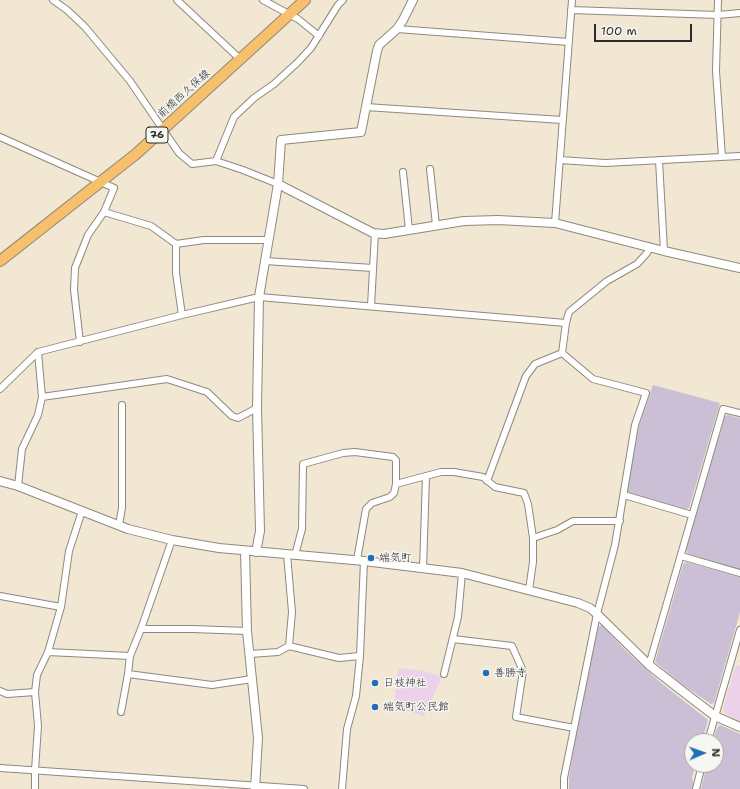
<!DOCTYPE html>
<meta charset="utf-8">
<style>
body{margin:0}
#map{position:relative;width:740px;height:789px;overflow:hidden;background:#f1e7d2;font-family:"Shantell Sans",sans-serif}
canvas{display:block}
.north{position:absolute;left:684px;top:733px;width:40px;height:40px;box-sizing:border-box;background:#f6f6f2;border:1px solid #a5a5a2;border-radius:50%;rotate:88deg;font-size:11px;font-weight:700;line-height:16px;text-align:center;color:#2b2b2b}
.north::after{content:'';display:block;margin:auto;width:14px;height:18px;background:#1f6fb2;clip-path:polygon(50% 0,100% 100%,50% 72%,0 100%)}
.scale{position:absolute;left:594px;top:24px;width:98px;height:18px;box-sizing:border-box;border:2px solid #2b2b2b;border-top:0;padding-left:5px;font-size:12px;line-height:14px;white-space:nowrap;color:#2b2b2b;-webkit-text-stroke:3px #f6f6f2;paint-order:stroke}
</style>
<div id="map">
<canvas width="740" height="789"></canvas>
<div class="north">N</div>
<div class="scale">100 m</div>
</div>
<script>
const ctx = document.querySelector('canvas').getContext('2d');
ctx.lineJoin = 'round';
function fill(path, color) { ctx.fillStyle = color; ctx.fill(path, 'evenodd'); }
const poly = rows => new Path2D(rows.map(r => 'M' + r).join(''));
function trace(path, color, width, dash) { ctx.strokeStyle = color; ctx.lineWidth = width; ctx.lineCap = dash ? 'butt' : 'round'; ctx.setLineDash(dash || []); ctx.stroke(path); }
function label(font, color, halo, rows, align = 'center') {
  ctx.font = font + ' "Shantell Sans","Klee One",sans-serif'; ctx.lineWidth = 3; ctx.setLineDash([]); ctx.textBaseline = 'middle'; ctx.strokeStyle = halo; ctx.fillStyle = color; for (const [text, x, y, turn = 0] of rows) {
    ctx.save(); ctx.translate(x, y); ctx.rotate((+turn || 0) * Math.PI / 180); ctx.textAlign = isNaN(turn) ? turn : align; if (halo) ctx.strokeText(text, 0, 0); ctx.fillText(text, 0, 0); ctx.restore();
  }
}
fill(poly([
 [736,665,740,666,740,721,725,714,723,709],
 [398,668,423,671,442,677,424,716,394,707]
]), '#ecd1ea');
fill(poly([
 [653,385,720,403,689,508,684,510,630,495,627,490,639,426],
 [728,415,740,418,740,569,688,554,686,550,725,416],
 [686,562,740,577,740,612,714,703,711,704,683,685,655,662,683,564],
 [602,625,624,649,661,683,708,720,702,741,692,741,692,765,695,765,692,777,693,784,692,789,569,789,569,778,574,746,598,627],
 [720,725,740,734,740,789,701,789,707,765,716,765,716,741,713,741,717,728]
]), '#cbbfd5');
const minor = poly([
 [53,0,67,10,85,27,130,81,179,153,192,164,216,161,243,170,278,184],
 [177,0,240,59],
 [263,0,298,19,319,36],
 [718,0,716,71,722,157],
 [571,10,718,15,740,13],
 [397,29,569,42],
 [366,107,562,120],
 [0,137,114,188,104,212,88,235,75,268,74,290,80,342],
 [560,160,605,163,740,156],
 [659,160,664,251],
 [216,161,234,117,254,98,274,84,298,62,311,48,338,5,343,0],
 [430,169,436,225],
 [403,172,409,230],
 [104,212,151,226,176,244],
 [555,223,572,0],
 [265,261,373,268],
 [371,306,375,233],
 [182,315,176,273,176,244,204,240,268,240],
 [566,323,569,312,607,281,637,264,647,253,650,247],
 [562,353,593,379,646,393,635,425,615,545,597,614,564,778,564,789],
 [0,389,38,352,182,315,259,297,566,323,562,353],
 [42,397,167,379,207,392,232,416,238,418,257,408],
 [487,481,526,376,535,364,562,353],
 [18,486,22,449,38,415,42,397,38,352],
 [624,495,692,515],
 [119,525,122,508,122,405],
 [287,554,292,612,289,646],
 [295,555,302,529,303,464,343,453,355,452,393,457,396,460,396,484,441,472,454,472,483,477,495,487,524,493,528,504,533,538,557,530,573,521,620,521],
 [681,556,740,573],
 [357,560,366,509,372,503,390,497,394,493,396,484],
 [423,569,426,476],
 [529,590,533,562,533,538],
 [0,596,61,607],
 [141,629,193,629,247,631],
 [453,639,512,646,523,671,516,717,574,728],
 [48,652,130,656,141,629,172,540],
 [250,654,278,652,289,646,339,658,360,656],
 [649,665,723,409,740,413],
 [128,674,212,685,252,679],
 [444,674,458,617,462,573],
 [0,691,7,694,35,692],
 [121,712,128,674,130,656],
 [708,741,740,630],
 [0,768,304,789],
 [35,789,35,770,38,726,35,692,37,675,48,652,61,607,69,551,82,511],
 [342,789,347,729,356,696,360,656,364,561],
 [696,789,702,765]
]);
const tertiary = poly([
 [278,184,373,233,384,234,464,221,498,220,555,223,664,251,740,268],
 [0,481,18,486,128,529,172,540,219,548,364,561,462,573,578,603,590,608,597,614,649,665,690,697,715,716,740,727],
 [245,551,247,631,258,738,255,789],
 [256,552,260,531,257,408,259,297,278,184,281,140,361,132,377,51,379,45,397,29,403,20,413,0]
]);
const primary = poly([
 [0,261,136,154,305,0]
]);
trace(minor, '#8e897e', 8);
trace(tertiary, '#8e897e', 10);
trace(primary, '#8e897e', 12);
trace(minor, '#fff', 6);
trace(tertiary, '#fff', 8);
trace(primary, '#f7c06c', 10);
for (const [x, y, r, color] of [
 [371,558,4,"#1f6fb2"],
 [486,673,4,"#1f6fb2"],
 [375,683,4,"#1f6fb2"],
 [375,707,4,"#1f6fb2"]
]) { const dot = new Path2D(); dot.arc(x, y, r, 0, 2 * Math.PI); ctx.fillStyle = color; ctx.fill(dot); trace(dot, '#f6f6f2', 1.5); }
for (const [x, y, w] of [
 [157,135,22]
]) { const box = new Path2D(); box.roundRect(x - w / 2, y - 8, w, 16, 3); ctx.fillStyle = '#f6f6f2'; ctx.fill(box); trace(box, '#2b2b2b', 1); }
label('bold 10px', '#2b2b2b', null, [
 ["76",157,135]
]);
label('11px', '#2b2b2b', '#f6f6f2', [
 ["前橋西久保線",184,94,-42]
]);
label('11px', '#2b2b2b', '#f6f6f2', [
 ["端気町",379,558],
 ["善勝寺",494,673],
 ["日枝神社",383,683],
 ["端気町公民館",383,707]
], 'left');
</script>
